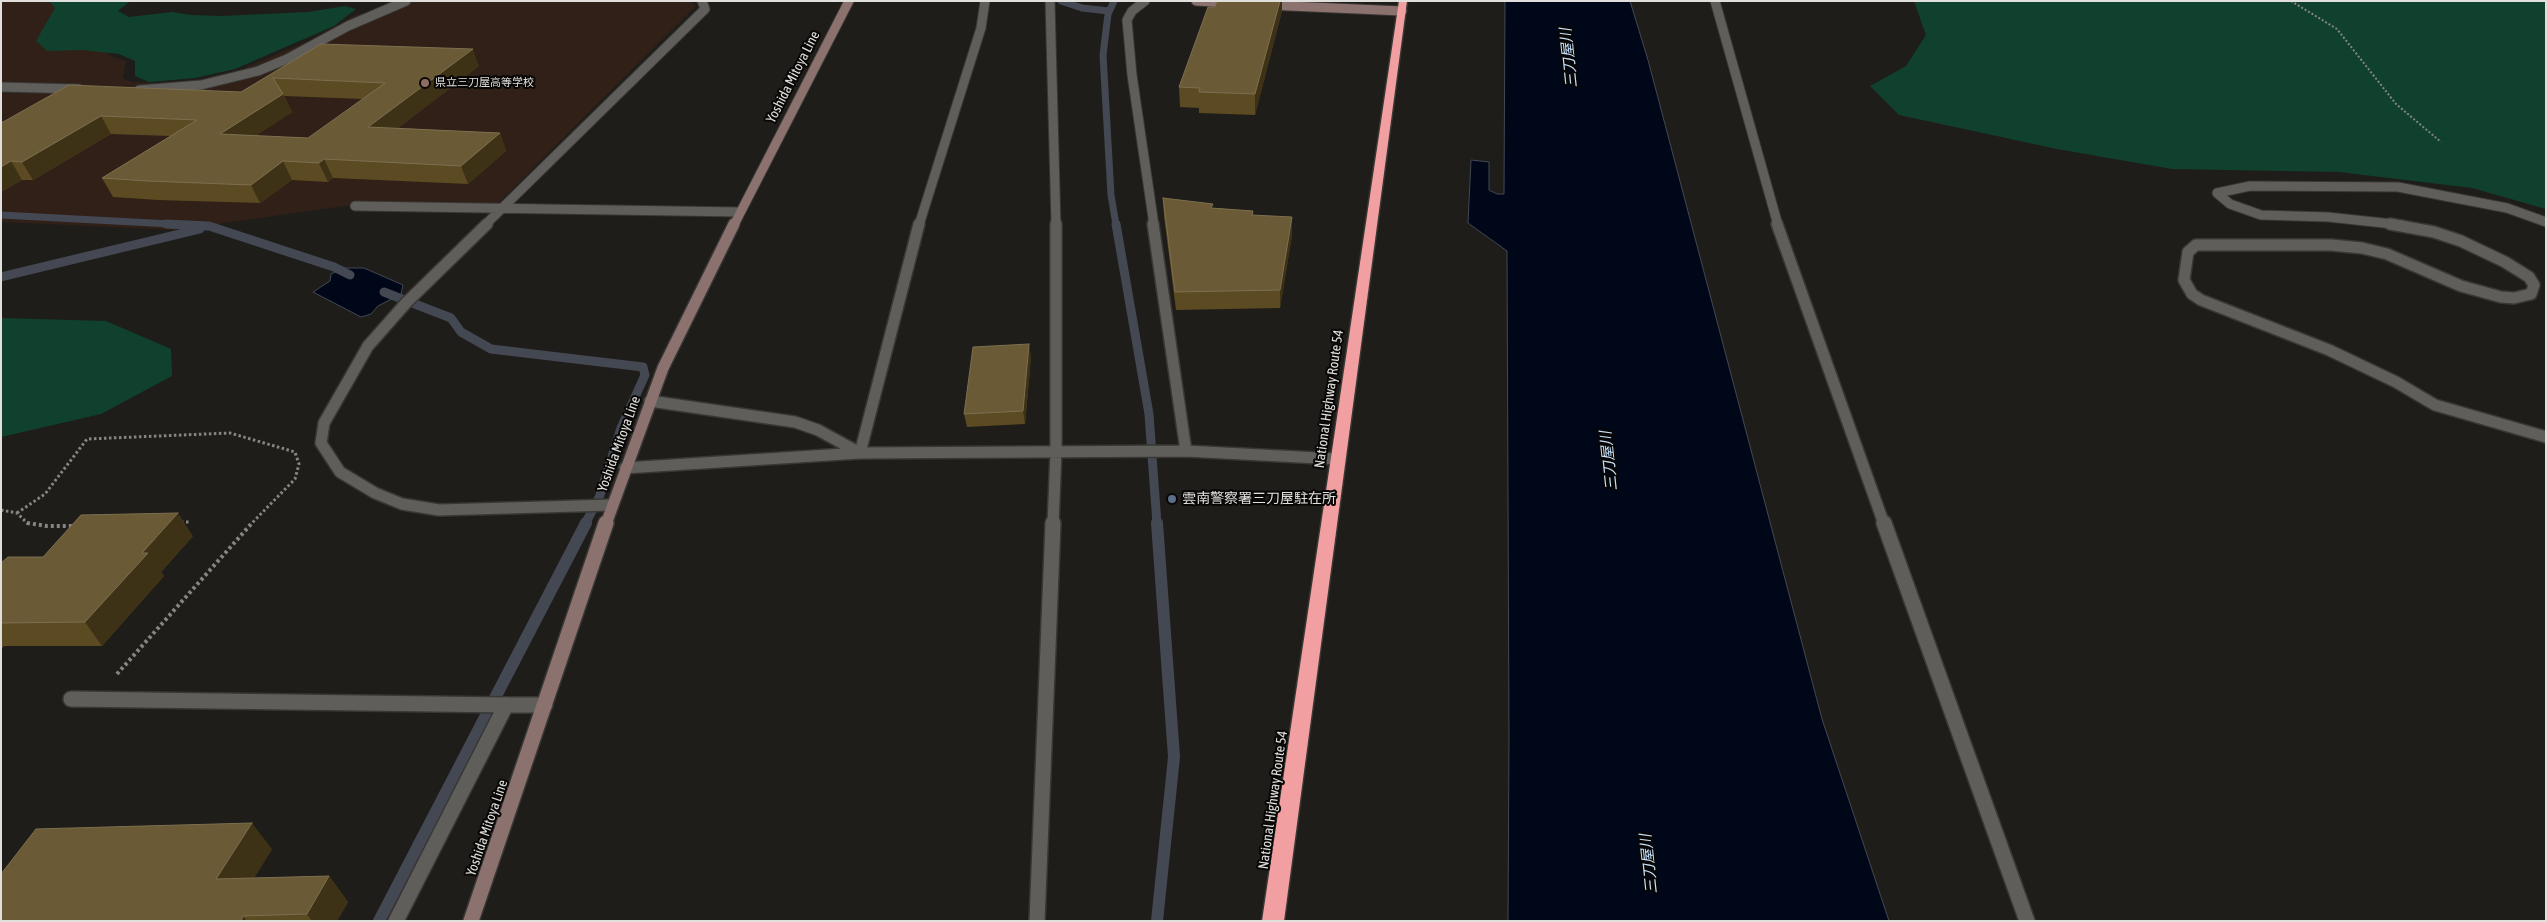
<!DOCTYPE html>
<meta charset="utf-8">
<style>
body{margin:0}
#map{position:relative;width:2547px;height:922px;overflow:hidden;background:#1e1d19;font-family:"Asap Condensed",sans-serif}
canvas{display:block}
.frame{position:absolute;inset:0;border:2px solid #e0dfdc;pointer-events:none}
</style>
<div id="map">
<canvas width="2547" height="922"></canvas>
<div class="frame"></div>
</div>
<script>
const ctx = document.querySelector('canvas').getContext('2d');
ctx.lineJoin = 'round';
function fill(path, color) { ctx.fillStyle = color; ctx.fill(path, 'evenodd'); }
const poly = rows => new Path2D(rows.map(r => 'M' + r).join(''));
function trace(path, color, width, dash) { ctx.strokeStyle = color; ctx.lineWidth = width; ctx.lineCap = dash ? 'butt' : 'round'; ctx.setLineDash(dash || []); ctx.stroke(path); }
function label(font, color, halo, rows, align = 'center') {
  ctx.font = font + ' "Asap Condensed","Noto Sans JP",sans-serif'; ctx.lineWidth = 4; ctx.setLineDash([]); ctx.textBaseline = 'middle'; ctx.strokeStyle = halo; ctx.fillStyle = color; for (const [text, x, y, turn = 0] of rows) {
    ctx.save(); ctx.translate(x, y); ctx.rotate((+turn || 0) * Math.PI / 180); ctx.textAlign = isNaN(turn) ? turn : align; if (halo) ctx.strokeText(text, 0, 0); ctx.fillText(text, 0, 0); ctx.restore();
  }
}
fill(poly([
 [1,1,68,1,110,56,126,61,123,78,132,82,159,83,198,80,242,69,310,40,355,15,417,1,690,1,696,6,497,204,373,202,175,230,1,222]
]), '#302017');
fill(poly([
 [49,1,130,1,118,11,129,17,172,12,191,15,220,16,308,12,345,6,356,9,334,26,235,69,195,78,149,82,135,76,135,61,119,54,83,50,47,51,36,41,55,8],
 [1914,1,2546,1,2546,209,2472,188,2339,172,2172,169,2057,149,1899,115,1870,86,1906,66,1926,35],
 [1,318,106,321,171,349,172,376,101,414,1,437]
]), '#10412e');
const water = poly([
 [1505,1,1630,1,1648,60,1822,719,1889,921,1508,921,1509,737,1507,251,1468,223,1471,160,1489,162,1489,190,1497,194,1504,194,1505,1],
 [344,268,364,268,403,285,401,294,378,306,371,314,361,317,313,292,330,281,331,274,344,268]
]);
fill(water, '#000718');
trace(water, '#434853', 1);
trace(poly([
 [1061,1,1082,8,1109,11],
 [1114,1,1108,14,1103,55,1111,195,1116,225],
 [1,215,190,225]
]), '#434853', 7);
trace(poly([
 [166,224,209,226,334,267,350,275],
 [1116,224,1149,414,1157,524],
 [1,277,200,229],
 [384,292,451,318,461,332,491,349,643,367,645,375,621,428,599,498,585,524]
]), '#434853', 9);
trace(poly([
 [1157,523,1174,757,1157,921],
 [379,921,586,523]
]), '#434853', 12);
const lane = poly([
 [71,699,506,705]
]);
const streetFar2 = poly([
 [1050,1,1056,225],
 [1145,1,1132,11,1127,20,1132,75,1154,225],
 [1715,1,1778,225],
 [1,87,79,89],
 [139,90,201,85,258,71,287,59,348,26,406,1],
 [355,206,740,212],
 [485,225,705,9,702,1],
 [919,225,981,28,985,1],
 [2402,225,2328,217,2261,215,2230,204,2217,193,2250,186,2398,187,2507,208,2546,222]
]);
const streetFar1 = poly([
 [487,224,406,303,368,346,324,423,321,443,340,472,375,493,402,504,439,510,612,505],
 [1153,224,1186,451],
 [1777,224,1884,524],
 [2390,224,2434,232,2461,241,2505,262,2529,277,2534,285,2531,294,2514,298,2501,297,2461,286,2387,254,2362,248,2331,245,2196,245,2188,252,2184,280,2192,294,2201,300,2329,350,2396,382,2435,405,2546,437],
 [650,401,795,422,818,430,860,453,919,224],
 [625,468,860,453,1186,451,1337,459],
 [1053,524,1056,452,1056,224]
]);
const street = poly([
 [1884,523,2027,921],
 [396,921,506,705,545,705],
 [1037,921,1053,523]
]);
const secondaryFar2 = poly([
 [1196,1,1233,3],
 [1266,5,1402,11],
 [734,225,849,1]
]);
const secondaryFar1 = poly([
 [606,524,663,368,734,224]
]);
const secondary = poly([
 [471,921,606,523]
]);
const highway = poly([
 [1399,1,1407,1,1284,921,1262,921,1399,1]
]);
trace(lane, '#383734', 18);
trace(streetFar2, '#383734', 11);
trace(streetFar1, '#383734', 14);
trace(street, '#383734', 18);
trace(secondaryFar2, '#383734', 11);
trace(secondaryFar1, '#383734', 14);
trace(secondary, '#383734', 18);
trace(highway, '#383734', 3);
trace(poly([
 [2291,1,2337,29,2396,104,2441,142]
]), '#868582', 2, [2, 2]);
trace(poly([
 [1,510,17,513,28,524],
 [17,513,45,494,87,439,230,433,295,452,299,464,295,479,251,524],
 [181,522,190,522]
]), '#868582', 3, [2.5, 2.5]);
trace(poly([
 [27,523,47,526,74,526],
 [117,674,252,523]
]), '#868582', 4, [3, 3]);
trace(lane, '#605e5a', 15);
trace(streetFar2, '#605e5a', 9);
trace(streetFar1, '#605e5a', 11);
trace(street, '#605e5a', 15);
trace(secondaryFar2, '#8c726f', 9);
trace(secondaryFar1, '#8c726f', 11);
trace(secondary, '#8c726f', 15);
fill(highway, '#f19fa1');
fill(poly([
 [1215,7,1282,11,1255,115,1199,113,1199,108,1180,107,1179,87],
 [321,44,479,66,398,128,500,133,506,151,468,184,333,178,328,182,292,180,260,203,158,200,113,197,102,178,170,136,111,134,33,180,22,180,1,192,1,122,241,92],
 [284,96,363,99,308,138,255,136,292,112],
 [1163,198,1213,208,1253,211,1253,215,1292,235,1280,308,1176,310,1164,216],
 [1031,357,1025,424,967,427,964,414],
 [193,536,161,572,164,576,102,646,4,646,1,649,1,563],
 [272,849,254,878,329,876,348,902,337,921,1,921]
]), '#5c4a22');
fill(poly([
 [1280,1,1282,1,1282,11,1255,115,1255,94],
 [473,49,479,66,376,145,368,127],
 [283,94,292,112,230,152,220,134],
 [101,116,111,134,33,180,22,162],
 [500,133,506,151,468,184,461,166],
 [324,159,333,178,328,182,319,163],
 [11,161,22,180,1,192,1,167],
 [283,161,292,180,260,203,251,185],
 [1292,217,1292,235,1280,308,1280,290],
 [1029,344,1031,357,1025,424,1023,411],
 [178,513,193,536,161,572,164,576,102,646,85,622,142,553],
 [252,823,272,849,237,905,216,879],
 [329,876,348,902,337,921,312,921,307,914],
 [243,916,247,921,241,921]
]), '#3d3116');
const building = poly([
 [1217,1,1280,1,1255,94,1199,92,1200,88,1179,87,1208,7,1215,7,1217,1],
 [321,44,473,49,368,127,500,133,461,166,324,159,319,163,283,161,251,185,147,181,102,178,197,120,101,116,22,162,11,161,1,167,1,122,3,122,69,85,241,92,321,44],
 [273,78,385,83,308,138,220,134,283,94,273,78],
 [1163,198,1213,204,1211,208,1253,211,1252,215,1292,217,1280,290,1175,292,1163,198],
 [1029,344,1023,411,964,414,973,347,1029,344],
 [178,513,142,553,148,553,85,622,1,623,1,563,8,557,43,557,81,515,178,513],
 [252,823,216,879,329,876,307,914,243,916,241,921,1,921,1,874,36,829,252,823]
]);
fill(building, '#6a5a36');
trace(building, '#7d6f50', 1);
for (const [x, y, r, color] of [
 [425,83,5,"#8d6e63"],
 [1172,499,5,"#5c6f8a"]
]) { const dot = new Path2D(); dot.arc(x, y, r, 0, 2 * Math.PI); ctx.fillStyle = color; ctx.fill(dot); trace(dot, '#080706', 2); }
label('11px', '#e0dfdc', '#080706', [
 ["県立三刀屋高等学校",435,83]
], 'left');
label('14px', '#e0dfdc', '#080706', [
 ["Yoshida Mitoya Line",793,77,-63],
 ["National Highway Route 54",1329,399,-82],
 ["Yoshida Mitoya Line",619,444,-70],
 ["National Highway Route 54",1273,800,-82],
 ["Yoshida Mitoya Line",487,828,-71]
]);
label('14px', '#e0dfdc', '#080706', [
 ["雲南警察署三刀屋駐在所",1182,499]
], 'left');
label('italic 15px', '#c7e2fb', '#080706', [
 ["三刀屋川",1569,58,-96],
 ["三刀屋川",1609,461,-96],
 ["三刀屋川",1649,864,-96]
]);
</script>
